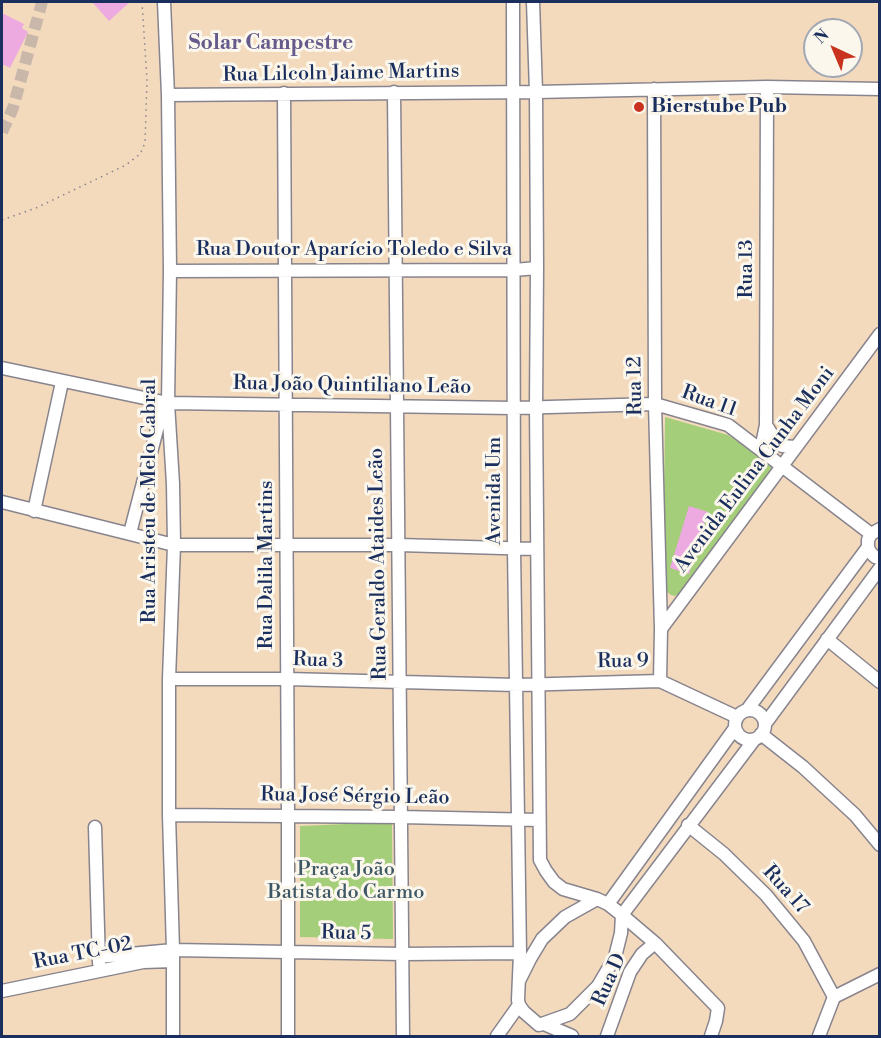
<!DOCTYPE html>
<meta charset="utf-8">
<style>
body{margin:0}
#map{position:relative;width:881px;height:1038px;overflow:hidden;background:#f4dabd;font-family:"Libre Bodoni",serif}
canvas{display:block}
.frame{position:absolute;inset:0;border:3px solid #1b2f5e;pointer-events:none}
.north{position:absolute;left:803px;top:18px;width:60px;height:60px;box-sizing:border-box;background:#fbf7ec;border:2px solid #a1a7b3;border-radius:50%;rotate:316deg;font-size:16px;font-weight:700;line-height:24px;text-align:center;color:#1b2f5e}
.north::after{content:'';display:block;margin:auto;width:21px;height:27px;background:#c8321e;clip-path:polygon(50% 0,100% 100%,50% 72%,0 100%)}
</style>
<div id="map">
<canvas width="881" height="1038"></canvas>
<div class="frame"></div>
<div class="north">N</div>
</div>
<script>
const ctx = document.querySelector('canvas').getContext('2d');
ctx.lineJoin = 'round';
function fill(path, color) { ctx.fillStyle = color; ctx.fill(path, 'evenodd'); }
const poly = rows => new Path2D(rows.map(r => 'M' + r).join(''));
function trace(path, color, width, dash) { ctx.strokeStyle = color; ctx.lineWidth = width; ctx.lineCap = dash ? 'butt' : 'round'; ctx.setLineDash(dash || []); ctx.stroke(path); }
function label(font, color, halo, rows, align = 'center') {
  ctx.font = font + ' "Libre Bodoni",serif'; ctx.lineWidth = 6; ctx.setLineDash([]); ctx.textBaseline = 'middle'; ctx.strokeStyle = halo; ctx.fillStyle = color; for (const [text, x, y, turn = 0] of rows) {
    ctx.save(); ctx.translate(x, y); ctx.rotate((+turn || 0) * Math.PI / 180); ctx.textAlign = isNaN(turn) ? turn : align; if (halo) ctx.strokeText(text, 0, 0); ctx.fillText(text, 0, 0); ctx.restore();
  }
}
fill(poly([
 [665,417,728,435,775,467,681,594,674,596,671,595,666,591,663,585],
 [392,822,393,939,300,937,300,826]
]), '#a4ce79');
fill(poly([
 [92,2,130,2,109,21],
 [2,13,24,24,22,28,28,32,10,68,2,64],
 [689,506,708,512,689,574,670,568]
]), '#ecaae0');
trace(poly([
 [2,132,13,108,42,2]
]), '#c9b8aa', 12, [12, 6]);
const minor = poly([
 [164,2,168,95,170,271,168,403,173,484,174,545,169,679,169,815,173,950,173,1036],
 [513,2,514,549,520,953,518,1000,519,1005,524,1012,539,1025,570,1014,598,986,615,957,621,933,622,915,608,904,597,899,565,917,542,939,530,959,519,981],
 [533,2,536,92,537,268,536,407,540,860,546,871,554,882,563,889,597,899],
 [654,89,655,404,661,629,660,681],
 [394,92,403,1036],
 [284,93,288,815,288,1036],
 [168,95,536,92,767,87,880,89],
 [170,271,514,270,537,268],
 [2,368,168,403,514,408,655,404,728,425,871,534],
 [766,425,774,438,782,446,795,447],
 [761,449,766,425,767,87],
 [2,502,174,545,399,545,537,549],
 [34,511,62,382],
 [880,529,871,534,868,540,868,547,870,552,875,557,880,558],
 [130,533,161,414,165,404],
 [661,629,880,334],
 [827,639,880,682],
 [169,679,287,679,517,685,660,681,737,717],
 '735 725a15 15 0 1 1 30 0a15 15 0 1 1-30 0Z',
 [747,710,868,547],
 [765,724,880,568],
 [761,734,803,767,855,815,880,845],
 [169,815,401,817,539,820],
 [688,825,724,854,766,895,804,941,834,997],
 [95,827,99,963],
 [608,904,735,728],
 [98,957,173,950,403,954,520,953],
 [2,991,143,962,173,961],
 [834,997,880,974],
 [544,1024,572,1036],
 [497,1036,519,1005],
 [607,1036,630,972,642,954,655,943],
 [711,1036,716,1021,718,1008,655,943,622,915,754,740],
 [819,1036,834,997]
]);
trace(minor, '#88848e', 15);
trace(poly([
 [2,220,36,208,126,165,140,154,145,143,147,80,142,2]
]), '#88848e', 1.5, [1.5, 4.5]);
trace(minor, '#fff', 12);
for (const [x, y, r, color] of [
 [639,107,6,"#c8321e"]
]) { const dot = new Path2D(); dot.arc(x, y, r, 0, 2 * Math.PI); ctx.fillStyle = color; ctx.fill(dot); trace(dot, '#fbf7ec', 2); }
label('20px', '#1b2f5e', '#fbf7ec', [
 ["Rua Lilcoln Jaime Martins",341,74,-1],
 ["Rua Doutor Aparício Toledo e Silva",354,250],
 ["Rua 13",747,269,-90],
 ["Rua João Quintiliano Leão",352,386,1],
 ["Rua 12",636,386,-91],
 ["Rua 11",709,402,20],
 ["Avenida Eulina Cunha Moni",755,470,-53],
 ["Avenida Um",495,491,-90],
 ["Rua Aristeu de Melo Cabral",150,501,-90],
 ["Rua Geraldo Ataides Leão",379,564,-91],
 ["Rua Dalila Martins",267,565,-90],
 ["Rua 3",318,661,2],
 ["Rua 9",623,662,-1],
 ["Rua José Sérgio Leão",355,797,1],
 ["Rua 17",785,890,48],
 ["Rua 5",346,934,1],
 ["Rua TC-02",83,954,-11],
 ["Rua D",610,980,-66]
]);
label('bold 20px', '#1b2f5e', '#fbf7ec', [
 ["Bierstube Pub",651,107]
], 'left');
label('20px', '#3d5765', '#fbf7ec', [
 ["Praça João",346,870],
 ["Batista do Carmo",346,893]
]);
label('bold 21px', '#645a8c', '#fbf7ec', [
 ["Solar Campestre",271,44]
]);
</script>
